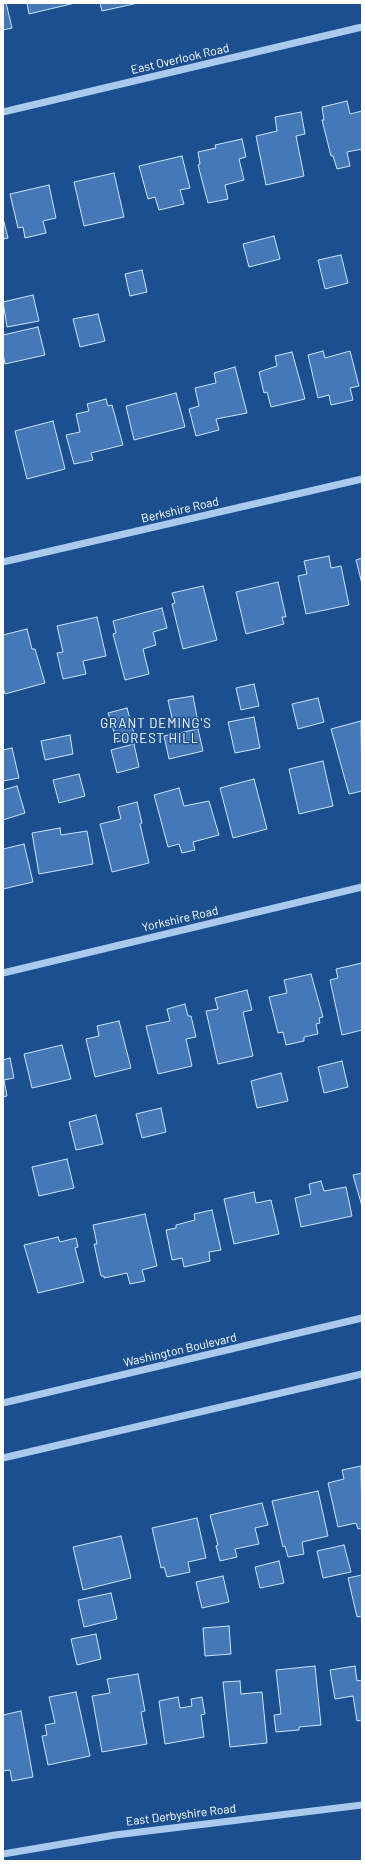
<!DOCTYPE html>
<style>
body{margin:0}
#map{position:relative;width:365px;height:1864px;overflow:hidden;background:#1b4f8f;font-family:Barlow,sans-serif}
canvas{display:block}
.frame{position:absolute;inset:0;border:4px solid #fff;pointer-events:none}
</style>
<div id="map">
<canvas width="365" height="1864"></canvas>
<div class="frame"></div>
</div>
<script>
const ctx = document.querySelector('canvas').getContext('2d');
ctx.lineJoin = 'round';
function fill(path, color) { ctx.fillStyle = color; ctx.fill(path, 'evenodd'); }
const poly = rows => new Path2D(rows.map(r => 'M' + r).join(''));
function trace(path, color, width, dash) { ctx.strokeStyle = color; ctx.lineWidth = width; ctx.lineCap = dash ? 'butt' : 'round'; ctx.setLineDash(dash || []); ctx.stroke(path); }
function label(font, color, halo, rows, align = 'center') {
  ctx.font = font + ' Barlow,sans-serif'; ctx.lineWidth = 3; ctx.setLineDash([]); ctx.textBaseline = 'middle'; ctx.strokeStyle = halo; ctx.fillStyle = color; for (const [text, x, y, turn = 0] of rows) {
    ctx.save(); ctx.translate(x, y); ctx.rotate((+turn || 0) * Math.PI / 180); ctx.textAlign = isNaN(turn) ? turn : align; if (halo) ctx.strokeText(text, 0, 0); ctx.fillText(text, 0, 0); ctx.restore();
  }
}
const building = poly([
 [3,3,6,3,12,28,3,30,3,3],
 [27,3,75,3,29,14,27,3],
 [100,3,138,3,102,11,100,3],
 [347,101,350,114,362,111,362,149,347,152,350,166,337,169,333,156,331,156,322,120,324,120,322,107,347,101],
 [301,112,305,134,296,136,304,176,266,185,256,136,277,131,275,117,301,112],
 [242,139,246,157,239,159,244,180,225,185,228,199,208,203,198,165,200,164,198,152,216,148,215,145,242,139],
 [182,156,190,188,180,190,184,204,159,210,155,197,148,199,139,166,182,156],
 [114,173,124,217,84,226,74,182,114,173],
 [49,185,56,218,43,221,46,233,25,238,23,227,18,228,10,194,49,185],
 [3,218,8,238,3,239,3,218],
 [274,236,280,259,249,267,243,244,274,236],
 [341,255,348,283,325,289,318,260,341,255],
 [142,270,147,292,130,296,125,274,142,270],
 [33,295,39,321,7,327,3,302,33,295],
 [98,314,105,341,80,347,73,319,98,314],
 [38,327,45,355,5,364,3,354,3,335,38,327],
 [323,351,325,358,350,351,359,386,350,388,353,400,331,405,329,395,318,398,308,355,323,351],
 [292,352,305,399,271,407,267,392,264,393,259,372,277,366,275,356,292,352],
 [235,367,247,413,216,419,219,430,196,436,189,409,199,406,195,388,216,383,214,373,235,367],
 [176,393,185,427,134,440,126,406,176,393],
 [106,399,108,406,112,405,123,445,91,453,93,460,74,464,66,435,80,432,76,414,89,411,87,404,106,399],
 [53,421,65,469,27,479,15,431,53,421],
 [329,556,331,568,341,566,349,605,306,614,298,576,307,574,304,561,329,556],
 [362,558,362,584,356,560,362,558],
 [278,582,286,617,282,617,284,624,246,634,236,592,278,582],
 [203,586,217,640,183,649,172,604,175,603,172,593,203,586],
 [162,608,167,628,153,632,156,645,143,649,149,674,125,680,113,634,116,633,113,621,162,608],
 [97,617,106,656,83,661,86,674,63,679,57,653,63,652,57,626,97,617],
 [27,629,32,649,35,649,45,683,5,694,3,687,3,635,27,629],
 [254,684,259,706,241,710,236,688,254,684],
 [193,696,198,722,174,727,168,700,193,696],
 [318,698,324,722,298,729,292,704,318,698],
 [127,708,135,737,117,742,108,713,127,708],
 [254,717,260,748,235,753,228,722,254,717],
 [361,721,362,791,349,794,331,729,361,721],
 [198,729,203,751,169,759,164,736,198,729],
 [70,735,73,754,45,760,41,741,70,735],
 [134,744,139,767,117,773,111,750,134,744],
 [12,748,19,778,3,781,3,750,12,748],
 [323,761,333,806,299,814,289,769,323,761],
 [79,774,85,796,59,803,53,780,79,774],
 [254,779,267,829,233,838,220,788,254,779],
 [17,786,25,813,3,820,3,790,17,786],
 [179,788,184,806,209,801,219,835,193,842,195,850,182,853,179,844,168,847,154,795,179,788],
 [137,802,142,823,140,824,149,863,112,872,100,824,121,819,118,807,137,802],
 [60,828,61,835,87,831,93,864,39,874,32,833,60,828],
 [24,844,33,882,3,889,3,849,24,844],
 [362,963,362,1030,342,1035,330,980,338,978,336,969,362,963],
 [311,974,323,1017,319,1018,320,1023,316,1024,318,1034,304,1037,304,1041,286,1045,283,1032,278,1033,269,997,287,993,284,980,311,974],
 [247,990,252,1010,243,1012,253,1056,218,1064,206,1011,218,1009,215,998,247,990],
 [185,1004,188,1016,191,1016,196,1037,186,1039,192,1066,158,1074,146,1026,170,1021,167,1009,185,1004],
 [119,1021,131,1068,95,1077,86,1039,99,1036,97,1026,119,1021],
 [62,1045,71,1079,32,1088,24,1054,62,1045],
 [10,1058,14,1078,4,1080,7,1096,3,1097,3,1060,10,1058],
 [342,1061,348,1087,324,1093,318,1067,342,1061],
 [281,1073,288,1101,257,1108,251,1081,281,1073],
 [161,1108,166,1132,142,1138,136,1114,161,1108],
 [96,1115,103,1144,76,1150,69,1122,96,1115],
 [67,1159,74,1188,39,1196,32,1167,67,1159],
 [362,1173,362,1206,353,1175,362,1173],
 [321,1181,324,1191,346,1187,352,1216,301,1227,295,1198,311,1194,309,1184,321,1181],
 [254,1192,256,1203,271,1200,279,1234,234,1244,224,1199,254,1192],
 [212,1210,221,1250,209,1252,210,1261,184,1267,182,1258,172,1260,166,1230,176,1228,176,1225,195,1220,194,1214,212,1210],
 [145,1214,157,1266,142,1270,145,1281,130,1284,127,1273,104,1278,104,1276,101,1276,94,1244,97,1244,93,1225,145,1214],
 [58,1237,60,1242,76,1238,78,1247,75,1248,84,1282,38,1293,24,1245,58,1237],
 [361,1466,362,1528,358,1529,356,1523,338,1527,328,1483,344,1479,342,1470,361,1466],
 [318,1491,328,1536,302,1542,304,1554,288,1557,285,1546,283,1547,272,1501,318,1491],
 [262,1503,268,1525,255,1528,259,1544,235,1549,237,1557,220,1561,216,1546,218,1545,210,1515,262,1503],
 [197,1518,206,1558,188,1562,190,1572,167,1577,164,1567,161,1568,152,1528,197,1518],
 [121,1536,131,1578,83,1590,73,1547,121,1536],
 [344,1545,351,1572,323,1578,317,1551,344,1545],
 [279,1561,284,1583,260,1588,255,1567,279,1561],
 [362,1575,362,1616,357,1617,348,1578,362,1575],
 [223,1576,229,1602,202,1608,196,1582,223,1576],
 [111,1593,117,1619,84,1627,78,1600,111,1593],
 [229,1626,231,1654,205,1656,203,1628,229,1626],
 [96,1634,101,1659,77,1665,71,1639,96,1634],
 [315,1666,321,1725,299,1727,299,1730,276,1732,274,1715,281,1714,276,1670,315,1666],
 [355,1666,357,1681,362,1680,362,1720,357,1721,353,1696,335,1699,330,1670,355,1666],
 [138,1674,145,1711,141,1712,147,1744,102,1752,92,1696,110,1693,107,1679,138,1674],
 [240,1681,241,1694,262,1692,267,1743,230,1747,223,1682,240,1681],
 [76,1692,90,1756,48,1765,42,1736,47,1735,45,1725,55,1723,49,1697,76,1692],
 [178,1697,180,1708,192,1706,191,1699,202,1697,205,1714,201,1715,204,1737,165,1744,159,1701,178,1697],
 [21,1711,33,1777,12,1781,10,1770,3,1771,3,1715,21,1711]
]);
fill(building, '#4478b7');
trace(building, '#cfe3fa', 1);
trace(poly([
 [3,112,362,27],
 [3,562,362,479],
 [3,973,362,887],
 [3,1403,362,1318],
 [3,1458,362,1374],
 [3,1854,115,1835,362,1805]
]), '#a9c9ee', 7);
label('12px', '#fff', '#1b4f8f', [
 ["East Overlook Road",180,59,-13],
 ["Berkshire Road",180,510,-13],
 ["Yorkshire Road",180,919,-13],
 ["Washington Boulevard",180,1350,-13],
 ["East Derbyshire Road",181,1815,-7]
]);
ctx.letterSpacing = '1px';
label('13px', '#fff', '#1b4f8f', [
 ["GRANT DEMING'S",156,724],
 ["FOREST HILL",156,739]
]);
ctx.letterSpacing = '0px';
</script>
